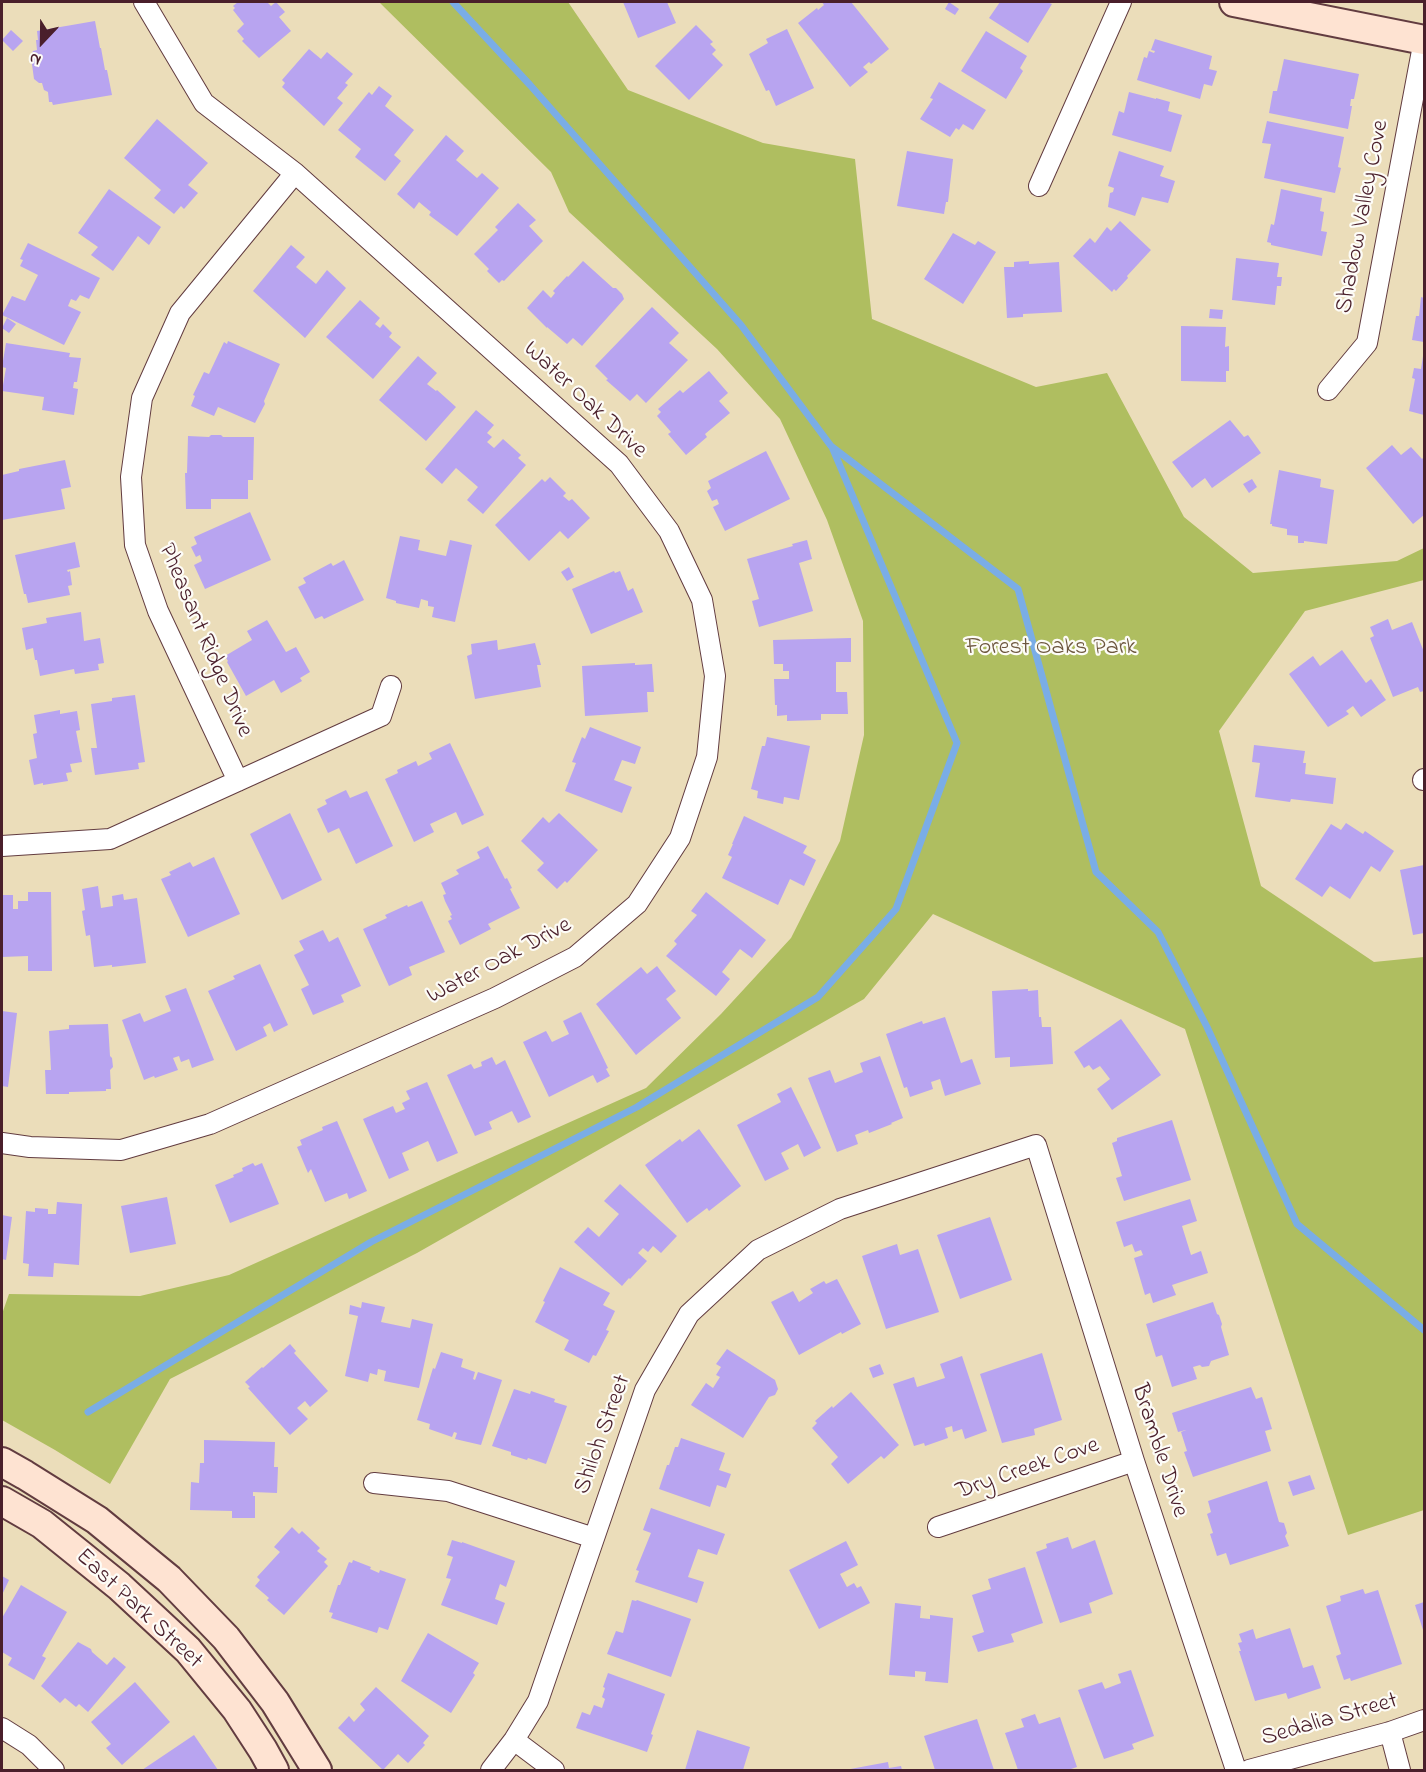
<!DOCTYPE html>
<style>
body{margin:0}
#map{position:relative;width:1426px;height:1772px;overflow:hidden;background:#ebddba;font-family:"Indie Flower",sans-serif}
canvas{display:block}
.frame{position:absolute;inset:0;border:3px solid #4a1f2b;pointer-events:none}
.north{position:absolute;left:12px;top:12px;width:60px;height:60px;-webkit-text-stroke:4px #fdfcf7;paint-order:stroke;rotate:202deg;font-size:16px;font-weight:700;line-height:24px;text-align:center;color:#4a1f2b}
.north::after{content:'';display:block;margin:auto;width:21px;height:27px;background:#4a1f2b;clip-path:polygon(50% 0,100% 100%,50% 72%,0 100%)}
</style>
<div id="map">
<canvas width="1426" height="1772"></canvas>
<div class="frame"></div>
<div class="north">N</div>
</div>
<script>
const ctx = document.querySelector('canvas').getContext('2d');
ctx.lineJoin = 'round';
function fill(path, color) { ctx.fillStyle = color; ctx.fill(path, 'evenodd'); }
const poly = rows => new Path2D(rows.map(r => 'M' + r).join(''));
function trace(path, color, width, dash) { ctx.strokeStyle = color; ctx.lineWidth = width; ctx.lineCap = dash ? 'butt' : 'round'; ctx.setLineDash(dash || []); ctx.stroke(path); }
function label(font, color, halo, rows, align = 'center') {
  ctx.font = font + ' "Indie Flower",sans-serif'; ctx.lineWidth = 4.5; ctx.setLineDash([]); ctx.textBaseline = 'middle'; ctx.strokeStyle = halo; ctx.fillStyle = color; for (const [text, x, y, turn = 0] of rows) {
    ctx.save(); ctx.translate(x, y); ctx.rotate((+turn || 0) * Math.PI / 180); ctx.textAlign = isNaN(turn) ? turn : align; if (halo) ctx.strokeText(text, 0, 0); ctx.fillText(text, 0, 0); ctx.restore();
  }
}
fill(poly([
 [379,2,568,2,628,90,763,143,855,159,872,319,1036,387,1107,373,1184,517,1253,573,1397,561,1424,548,1424,580,1305,611,1219,731,1261,886,1374,962,1424,957,1424,1510,1348,1535,1185,1029,933,914,864,999,417,1253,170,1379,110,1484,55,1450,2,1420,2,1314,9,1294,140,1296,229,1275,646,1088,721,1014,791,938,840,841,864,735,863,621,827,520,780,419,717,349,569,212,551,172]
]), '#afbe60');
trace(poly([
 [453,2,530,85,741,325,831,446,1018,589,1096,872,1158,932,1207,1027,1297,1224,1424,1330],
 [88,1412,371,1242,637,1107,818,997,896,909,957,743,832,447]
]), '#7aade6', 7);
fill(poly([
 [238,2,267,2,271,6,276,2,285,12,279,17,291,31,259,58,242,41,244,39,237,31,244,24,233,10,235,8,233,6],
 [623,2,667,2,676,23,638,38],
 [822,2,851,2,889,49,871,64,869,62,863,67,868,72,850,87,798,23,817,8,818,10,824,5],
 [949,2,959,9,955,15,945,9],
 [1000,2,1047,2,1052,4,1028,43,989,18],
 [95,21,100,48,101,48,105,70,107,70,112,95,53,105,52,102,49,102,48,92,44,90,42,83,39,83,34,79,31,57,33,51,37,50,36,40,38,40,37,31],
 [696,25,713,42,710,44,716,50,712,54,723,65,689,100,655,66],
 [787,29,814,88,776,106,769,90,766,91,749,54,768,43,766,39],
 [11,30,23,41,13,51,2,40],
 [986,31,1027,56,1020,68,1023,71,1006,99,961,71],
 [1155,39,1212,56,1209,69,1217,71,1212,86,1204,84,1200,99,1137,80,1144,57,1147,58,1149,51,1154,53,1155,51,1151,50],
 [309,49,321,59,327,52,353,74,345,83,348,85,337,98,343,103,324,126,282,87,285,83,282,80],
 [1284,59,1359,74,1354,99,1351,99,1350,106,1352,106,1348,129,1269,113,1273,91,1277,91],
 [939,82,986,110,973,130,963,124,959,130,956,128,950,137,920,119,933,99,930,98],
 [379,86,392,96,385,106,414,130,394,155,401,161,385,181,355,157,361,149,338,130,369,92,372,95],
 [1129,92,1156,99,1156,98,1170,102,1168,111,1182,115,1171,152,1112,135,1119,111,1124,113],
 [157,119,208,163,188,185,198,193,184,209,181,206,174,214,154,198,161,190,124,158],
 [1267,121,1344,137,1338,167,1341,168,1335,193,1264,178,1271,144,1262,143],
 [446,135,464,151,456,160,477,178,482,173,499,188,457,236,429,215,431,212,419,202,414,209,397,194],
 [907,151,953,159,948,202,946,202,944,214,897,206],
 [1119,151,1164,166,1160,176,1175,181,1168,203,1142,197,1135,216,1108,207,1110,193,1113,192,1114,188,1108,186],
 [109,189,161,227,149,245,138,236,113,271,91,255,98,247,78,233],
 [1281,189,1322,198,1320,211,1324,212,1321,231,1327,232,1322,256,1271,245,1271,243,1267,242,1271,224,1274,225],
 [518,203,536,220,529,226,543,241,504,281,502,280,499,283,487,271,489,269,474,254,498,230,495,227],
 [1120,221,1151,250,1127,276,1128,278,1116,291,1114,289,1112,292,1073,256,1090,238,1095,243,1107,227,1111,231],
 [953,233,975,245,978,241,996,252,963,304,924,279],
 [28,243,100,278,89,299,80,295,76,301,71,299,68,306,81,312,64,345,2,315,12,296,25,301,38,275,20,266,23,260,20,259],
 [291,245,305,257,296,267,316,284,327,270,346,288,305,338,253,291],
 [1236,258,1279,263,1277,277,1282,277,1281,286,1277,286,1275,305,1232,300],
 [583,261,613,288,616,288,622,294,624,299,582,346,573,338,567,344,547,327,547,328,527,308,543,290,551,298,555,293,553,291,567,276,568,277],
 [1029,261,1029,264,1059,262,1062,312,1023,314,1023,317,1007,318,1004,267,1014,267,1014,262],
 [1421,297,1424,298,1424,342,1412,340,1416,316,1419,316],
 [360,300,380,318,375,324,380,328,383,324,392,333,389,337,401,347,373,379,326,337],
 [652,307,679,333,669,343,688,360,646,403,637,394,630,401,606,380,608,379,595,366],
 [1210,309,1223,310,1222,319,1209,318],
 [7,318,16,324,9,333,2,328],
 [1181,326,1226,327,1225,347,1229,346,1229,371,1226,371,1226,382,1181,381],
 [228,341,280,364,264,401,265,404,255,423,218,407,214,416,191,406,195,396,193,395,204,372,209,374,224,342,227,344],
 [6,343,70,353,69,357,81,358,77,382,74,382,73,388,78,389,74,415,42,410,44,397,2,391,6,368,2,367],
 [418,356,437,373,427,384,436,391,437,390,456,407,426,441,379,400],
 [1423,356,1424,356,1424,415,1409,411,1415,379,1412,378,1414,368,1421,369],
 [709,371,728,393,719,401,730,413,705,434,707,437,686,455,668,434,671,432,657,416,661,412,658,409,680,390,683,393],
 [476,410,494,425,487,433,492,437,487,442,494,448,503,439,521,455,518,458,526,465,483,514,467,500,478,487,456,468,442,484,425,469],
 [1230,420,1244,437,1248,435,1261,453,1212,488,1205,478,1192,488,1172,462],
 [211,435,221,435,223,437,254,437,253,480,248,480,248,499,211,499,211,509,186,509,185,473,187,473,188,436,209,437],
 [1392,445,1401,455,1411,447,1422,459,1424,457,1424,515,1413,524,1366,468],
 [766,451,790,499,725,531,713,507,719,504,717,499,712,501,707,491,711,488,708,481],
 [65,460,71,487,61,489,65,509,2,520,2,475,19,471,19,469],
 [1279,470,1321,479,1320,487,1334,490,1327,544,1304,541,1304,543,1298,543,1298,536,1287,535,1287,529,1272,526,1272,524,1270,524],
 [550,477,566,493,563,496,569,501,572,499,590,518,568,539,560,531,529,561,495,525,542,479,545,482],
 [1252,479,1257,487,1249,493,1243,484],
 [250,512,271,560,205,589,194,565,202,561,200,555,196,557,191,547,197,544,194,537],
 [400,536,420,540,418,550,446,556,450,540,472,545,455,622,432,617,434,607,428,606,428,601,421,599,419,608,396,603,396,601,386,598],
 [807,540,812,559,799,563,813,611,759,627,752,601,759,599,747,559,793,546,792,544],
 [75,542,80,567,67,570,68,572,70,571,72,585,68,586,70,595,28,603,26,594,24,594,15,555],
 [344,560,364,600,324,619,322,616,315,619,298,587,306,583,303,578,331,563,333,566],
 [569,567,574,577,567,581,561,572],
 [614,571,615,573,620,571,628,591,633,588,643,612,591,634,572,589],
 [81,612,84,641,100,638,104,663,98,664,99,670,75,674,74,669,40,676,37,660,35,660,33,648,26,650,22,628,47,623,46,618],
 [1388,619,1392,630,1412,622,1424,652,1424,691,1420,692,1418,687,1393,697,1370,638,1374,636,1370,627],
 [267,620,286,652,296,647,310,672,300,678,302,681,281,693,274,680,246,696,227,662,228,661,225,656,252,640,247,631],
 [851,638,851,662,836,662,836,692,847,692,848,714,821,714,821,720,787,721,787,715,777,716,777,705,775,705,774,679,789,679,789,671,783,671,783,664,774,664,773,640],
 [497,640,498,650,535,643,541,665,537,665,541,687,475,699,467,656,472,654,471,644],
 [1342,650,1366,683,1371,679,1386,700,1361,717,1353,706,1346,711,1349,714,1328,727,1289,674,1313,656,1320,666],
 [635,663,635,665,652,664,654,692,647,692,648,712,585,716,582,666],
 [135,695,145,762,138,763,139,769,95,775,91,748,97,748,91,704,112,701,112,698],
 [60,710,60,714,77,711,80,730,76,731,82,762,70,764,72,772,66,773,68,781,43,785,43,783,34,785,29,760,37,758,33,734,37,733,34,715],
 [590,727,641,747,635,764,622,760,614,780,632,787,622,813,565,791,576,763,572,762,582,737,585,739],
 [767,737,810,746,799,800,784,797,783,804,757,798,758,791,751,789,762,746,765,746],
 [450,743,484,815,462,825,456,812,430,824,434,832,414,842,385,779,398,773,397,770,416,761,418,766,432,759,429,753],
 [1254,745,1305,751,1303,763,1306,763,1305,774,1336,778,1333,804,1291,799,1290,802,1255,797,1260,763,1252,762],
 [346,790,350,798,367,791,393,846,356,864,339,828,328,833,317,809,327,804,325,800],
 [290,813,322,880,282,900,250,834],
 [559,813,598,850,567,883,565,881,557,889,537,870,544,863,521,841,543,817,549,823],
 [744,816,807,846,803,853,816,860,804,886,790,879,778,905,722,878,732,857,728,855,733,844,732,844],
 [1346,823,1363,834,1365,831,1394,851,1380,872,1371,866,1350,899,1330,886,1322,897,1295,879,1331,824,1341,830],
 [488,846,505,879,507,878,512,888,510,889,520,908,488,924,491,929,460,945,448,921,452,919,450,916,452,915,445,901,443,895,446,894,441,883,459,874,456,870,480,858,477,852],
 [214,857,240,914,188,937,161,879,171,875,169,872,190,862,193,867],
 [1424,865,1424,933,1413,935,1400,870],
 [98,886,101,908,113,906,112,896,123,894,124,900,137,898,146,963,112,967,112,965,94,967,90,935,86,936,82,911,85,910,82,889],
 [28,892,51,892,52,971,28,971,28,956,2,957,2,895,13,895,13,909,18,909,18,901,28,901],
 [706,892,766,940,752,958,740,949,722,972,730,979,716,996,666,956,677,944,674,941,697,915,691,911],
 [422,901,445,952,409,967,412,975,389,986,363,929,387,918,385,915,407,905,408,907],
 [323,930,329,942,338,937,361,986,341,995,344,1002,313,1015,301,989,309,985,294,955,304,950,299,941],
 [260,964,288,1025,274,1032,270,1023,263,1027,267,1036,236,1051,208,991,235,979,233,976],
 [657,966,676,991,666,999,681,1018,636,1055,596,1004,641,967,647,974],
 [186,988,214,1060,192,1068,189,1059,181,1062,179,1056,173,1058,178,1070,155,1078,154,1076,144,1080,122,1020,140,1013,144,1022,171,1011,165,996],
 [1028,989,1028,991,1038,990,1039,1017,1041,1017,1042,1027,1051,1027,1053,1064,1010,1067,1010,1057,995,1058,992,991],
 [2,1011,17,1013,8,1087,2,1086],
 [581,1012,608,1068,606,1069,610,1076,597,1083,593,1075,549,1097,523,1042,546,1031,552,1042,569,1034,563,1021],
 [945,1017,961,1063,972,1059,981,1084,945,1096,940,1079,931,1082,933,1089,910,1097,907,1087,904,1088,886,1034,922,1021,923,1024],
 [1121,1019,1161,1075,1112,1110,1097,1089,1110,1079,1100,1066,1093,1070,1089,1065,1084,1068,1074,1052],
 [108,1024,110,1056,112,1058,113,1067,110,1070,111,1089,106,1089,106,1091,69,1092,69,1094,46,1094,45,1070,51,1070,49,1031,69,1029,69,1025],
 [880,1056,903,1118,891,1123,892,1124,869,1133,868,1130,855,1135,858,1144,837,1152,808,1078,830,1070,835,1083,863,1072,860,1063],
 [492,1057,496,1065,505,1060,531,1117,518,1123,512,1111,489,1122,492,1129,475,1136,447,1075,471,1064,474,1069,482,1066,481,1062],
 [427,1082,458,1153,437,1162,428,1141,402,1153,409,1170,389,1179,363,1119,393,1106,396,1113,405,1109,402,1103,410,1099,406,1091],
 [791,1087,821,1148,804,1157,798,1144,781,1153,789,1169,765,1181,737,1125,781,1102,777,1094],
 [1172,1120,1191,1180,1124,1201,1116,1178,1122,1176,1112,1143,1117,1141,1117,1138],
 [337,1121,367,1191,349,1199,347,1193,325,1202,311,1169,308,1173,297,1147,302,1145,300,1140,323,1130,322,1127],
 [699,1129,741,1186,709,1211,707,1208,687,1223,645,1165,680,1139,682,1142],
 [253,1163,255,1166,262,1163,279,1204,230,1223,215,1185,234,1177,233,1175,243,1171,242,1168],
 [620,1184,677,1236,661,1253,653,1246,648,1252,643,1248,638,1253,647,1261,630,1279,629,1278,622,1286,574,1242,588,1227,599,1237,619,1214,604,1201],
 [167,1197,176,1244,130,1253,121,1206],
 [1190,1199,1197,1221,1182,1226,1191,1255,1201,1251,1208,1273,1172,1285,1176,1295,1153,1303,1150,1293,1145,1295,1134,1258,1143,1255,1141,1250,1135,1252,1132,1244,1124,1247,1116,1222],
 [57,1202,82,1204,79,1265,54,1263,53,1277,28,1276,29,1264,23,1263,26,1211,35,1212,35,1208,48,1209,48,1214,56,1214],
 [2,1215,12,1217,6,1260,2,1259],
 [990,1217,1012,1280,960,1299,937,1235],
 [897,1244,900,1255,918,1249,939,1312,886,1329,862,1256],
 [560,1267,610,1293,603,1305,615,1311,606,1330,609,1331,596,1356,593,1355,589,1363,564,1350,569,1340,535,1322,545,1302,543,1301],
 [837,1279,861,1324,842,1334,841,1332,799,1355,771,1302,793,1291,799,1302,813,1293,810,1289,824,1281,826,1284],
 [362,1302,385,1307,381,1322,410,1328,412,1319,433,1324,419,1388,384,1381,386,1371,378,1369,377,1375,370,1373,368,1382,345,1376,358,1316,349,1314,350,1305,361,1308],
 [1213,1302,1217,1314,1219,1315,1222,1324,1221,1327,1229,1355,1211,1361,1209,1366,1202,1367,1200,1365,1193,1367,1197,1379,1172,1387,1162,1355,1156,1357,1146,1324],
 [290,1344,296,1351,294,1353,328,1391,310,1407,305,1401,297,1408,308,1419,290,1435,248,1388,250,1387,245,1382,262,1367,263,1368],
 [727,1349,775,1380,778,1389,775,1395,769,1397,743,1438,691,1405,706,1383,713,1388,720,1377,716,1375,721,1367,716,1364],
 [441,1352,463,1359,461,1367,475,1372,473,1379,475,1380,478,1372,502,1380,481,1445,455,1439,457,1433,454,1432,452,1437,429,1429,430,1424,417,1420,433,1368,435,1369],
 [1042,1353,1062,1420,1034,1429,1035,1435,1002,1443,980,1374],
 [962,1356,987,1431,965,1439,962,1429,953,1432,952,1426,945,1428,948,1438,925,1446,924,1443,914,1446,893,1384,914,1377,917,1387,945,1378,940,1364],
 [880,1364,884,1374,873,1378,869,1368],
 [1251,1387,1256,1399,1262,1397,1272,1429,1265,1431,1271,1451,1193,1477,1184,1452,1187,1451,1181,1432,1186,1430,1178,1432,1172,1413],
 [514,1389,530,1394,531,1391,555,1399,554,1402,567,1406,546,1464,528,1458,527,1460,511,1455,511,1452,492,1446],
 [851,1392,899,1445,884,1459,881,1456,848,1484,831,1464,838,1457,812,1428,817,1423,815,1421,832,1406,833,1408],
 [681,1438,725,1453,719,1470,731,1474,726,1488,717,1485,710,1507,659,1489,667,1465,669,1465,675,1447,678,1447],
 [204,1440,275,1442,274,1467,278,1467,277,1493,253,1492,253,1496,255,1496,255,1518,232,1518,232,1511,190,1510,191,1482,199,1483,200,1463,204,1463],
 [1310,1475,1315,1489,1293,1496,1288,1482],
 [1267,1481,1279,1522,1284,1523,1287,1533,1285,1536,1289,1546,1230,1565,1226,1553,1217,1556,1210,1534,1213,1533,1207,1514,1211,1512,1208,1501],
 [651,1508,725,1534,717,1555,698,1549,688,1577,704,1582,697,1603,635,1582,639,1571,636,1570,651,1533,643,1530],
 [292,1527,299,1534,302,1531,320,1548,317,1551,327,1559,324,1562,328,1566,284,1615,267,1600,269,1598,255,1586,260,1580,257,1577,280,1552,274,1547],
 [1068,1537,1072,1549,1095,1540,1113,1594,1089,1603,1092,1613,1060,1623,1036,1552,1047,1548,1046,1544],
 [452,1540,462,1543,462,1542,515,1561,506,1587,500,1584,495,1599,505,1603,497,1625,441,1605,451,1579,446,1578,453,1557,447,1555],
 [846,1541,858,1565,840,1574,847,1587,854,1583,857,1588,861,1586,870,1603,819,1629,789,1570],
 [353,1560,371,1567,370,1569,379,1573,380,1570,406,1579,388,1630,379,1627,377,1633,331,1618,333,1613,329,1612,338,1585,340,1585,349,1562,352,1563],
 [1025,1567,1043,1623,1011,1634,1014,1642,978,1652,972,1636,984,1632,972,1595,991,1589,988,1579],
 [2,1576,9,1580,2,1595],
 [21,1585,67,1612,42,1656,46,1658,34,1680,8,1665,12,1658,2,1652,2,1618],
 [1363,1589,1365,1594,1378,1590,1402,1664,1351,1681,1350,1678,1344,1680,1336,1656,1341,1654,1326,1606,1341,1601,1340,1596],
 [632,1600,636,1601,637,1600,691,1619,671,1677,607,1654,616,1631,623,1633],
 [1424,1602,1424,1633,1415,1605],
 [895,1603,921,1606,920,1618,930,1619,930,1615,953,1618,948,1683,925,1681,926,1672,915,1671,915,1677,889,1675],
 [1290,1628,1303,1668,1313,1665,1321,1688,1288,1699,1286,1693,1255,1701,1239,1651,1241,1651,1238,1643,1242,1642,1239,1634,1253,1629,1256,1639],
 [428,1633,479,1663,473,1673,475,1675,451,1713,401,1681],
 [78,1642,91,1649,92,1652,107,1665,114,1657,126,1667,88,1712,79,1704,76,1707,65,1698,60,1703,41,1686],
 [1131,1670,1154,1736,1132,1744,1134,1749,1104,1759,1078,1690,1102,1682,1105,1689,1121,1683,1118,1674],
 [608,1673,665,1694,651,1734,653,1735,647,1752,576,1728,582,1712,590,1715,594,1705,602,1708,605,1699,602,1697,605,1688,603,1687],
 [135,1682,170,1722,122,1765,106,1748,111,1744,91,1722],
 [376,1687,429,1736,423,1743,425,1745,408,1763,398,1754,383,1770,338,1728,349,1716,354,1722,365,1710,360,1704],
 [1035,1714,1039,1724,1060,1717,1077,1767,1068,1770,1018,1770,1005,1733,1024,1727,1021,1719],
 [977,1719,994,1770,935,1770,924,1736],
 [697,1730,750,1747,743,1770,685,1770],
 [194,1735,218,1770,142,1770],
 [888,1762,889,1768,901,1766,902,1770,845,1770]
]), '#b8a4f0');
const street = poly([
 [1039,186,1121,2],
 [1328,390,1367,343,1424,40],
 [1423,780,1424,779],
 [238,781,158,611,135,545,131,477,142,398,180,313,295,173],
 [2,846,110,839,381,716,391,686],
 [2,1143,30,1147,121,1150,210,1124,495,998,575,957,637,904,680,838,707,757,715,676,702,600,669,531,619,464,295,173,204,103,144,2],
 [374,1483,448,1491,594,1538],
 [938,1527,1134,1461],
 [2,1728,29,1745,54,1770],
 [1390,1732,1400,1770],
 [514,1740,554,1770],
 [491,1770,514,1740,538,1701,645,1390,689,1314,758,1250,840,1209,1036,1145,1134,1461,1236,1770],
 [1249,1770,1390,1732,1424,1720]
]);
const secondary = poly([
 [1234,2,1424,40],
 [2,1462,25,1475,97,1520,169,1579,226,1638,275,1702,317,1770],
 [2,1501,42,1524,119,1586,188,1650,237,1710,263,1750,274,1770]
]);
trace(street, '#623c40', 22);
trace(secondary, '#623c40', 32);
trace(street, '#fff', 20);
trace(secondary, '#fee3d2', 28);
label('24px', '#4a1f2b', '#fdfcf7', [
 ["Shadow Valley Cove",1364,217,-79],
 ["Water Oak Drive",584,401,43],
 ["Pheasant Ridge Drive",204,641,67],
 ["Water Oak Drive",500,962,-28],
 ["Shiloh Street",604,1435,-70],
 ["Bramble Drive",1158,1451,72],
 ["Dry Creek Cove",1028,1470,-19],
 ["East Park Street",138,1610,43],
 ["Sedalia Street",1330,1721,-16]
]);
label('24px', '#6d573e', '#fdfcf7', [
 ["Forest Oaks Park",1051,649]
]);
</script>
